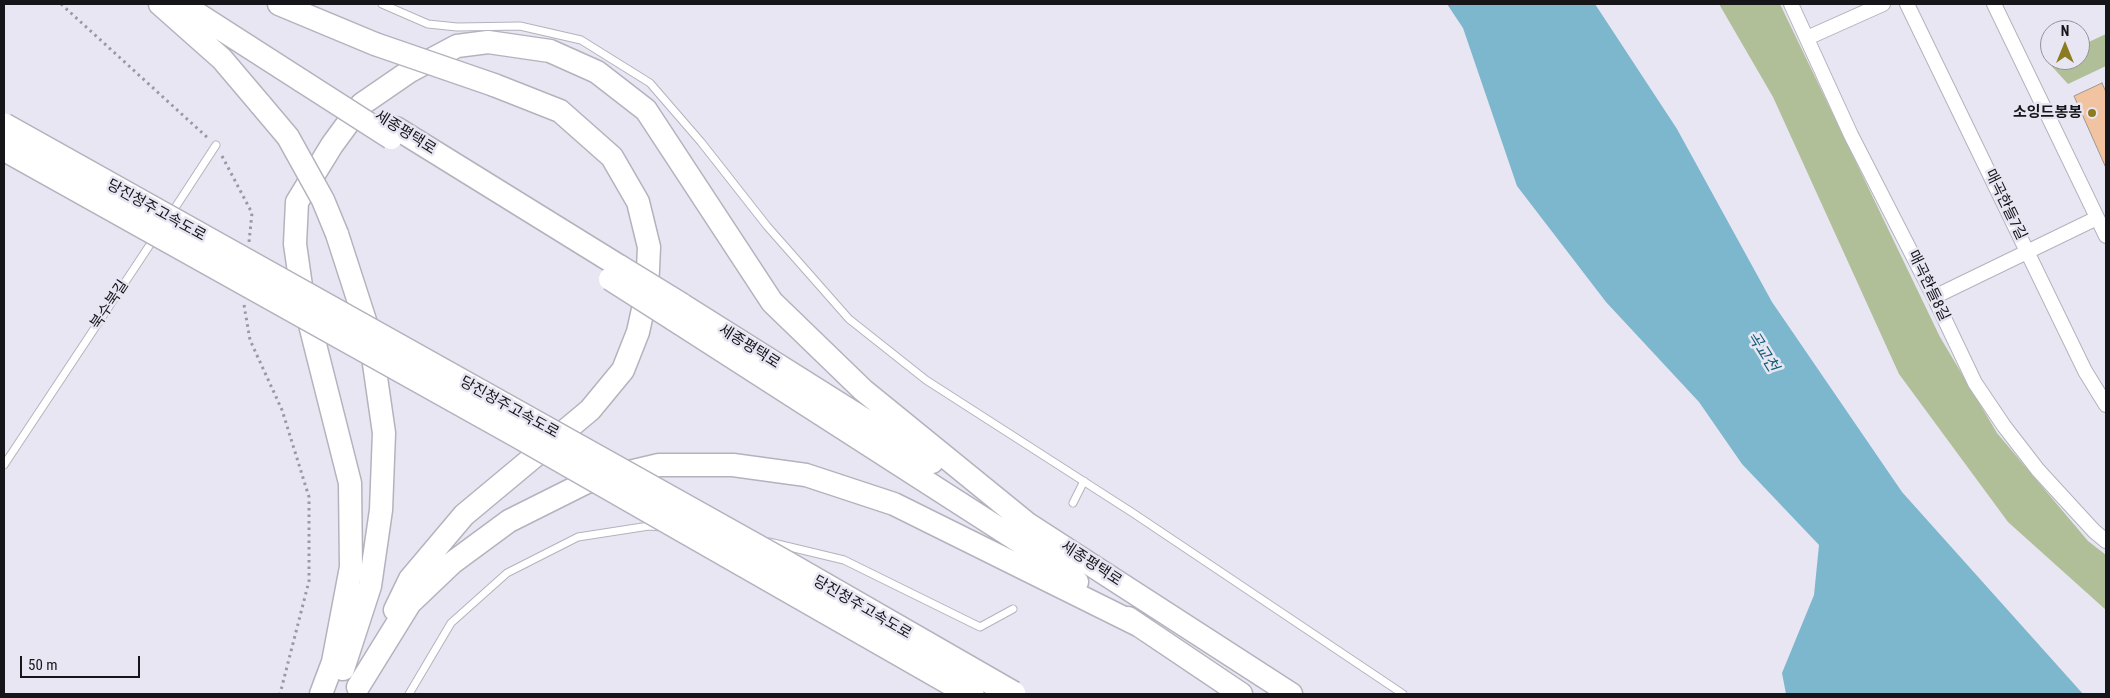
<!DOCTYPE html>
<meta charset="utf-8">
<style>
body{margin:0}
#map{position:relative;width:2110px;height:698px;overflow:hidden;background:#e7e6f2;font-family:"Roboto Condensed",sans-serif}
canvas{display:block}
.frame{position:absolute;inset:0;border:5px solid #161519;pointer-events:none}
.north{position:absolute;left:2040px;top:20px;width:50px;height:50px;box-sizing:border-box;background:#e7e6f2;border:1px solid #93929b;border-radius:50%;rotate:0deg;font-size:14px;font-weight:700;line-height:20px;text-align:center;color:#161519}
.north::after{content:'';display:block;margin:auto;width:18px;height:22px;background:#8b7c22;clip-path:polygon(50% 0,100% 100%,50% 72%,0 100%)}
.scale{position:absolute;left:20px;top:656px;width:120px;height:22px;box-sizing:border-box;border:2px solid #161519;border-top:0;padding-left:6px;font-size:15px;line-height:18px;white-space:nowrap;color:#161519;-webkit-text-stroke:4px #e7e6f2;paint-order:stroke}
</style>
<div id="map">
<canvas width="2110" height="698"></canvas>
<div class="frame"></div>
<div class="north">N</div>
<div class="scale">50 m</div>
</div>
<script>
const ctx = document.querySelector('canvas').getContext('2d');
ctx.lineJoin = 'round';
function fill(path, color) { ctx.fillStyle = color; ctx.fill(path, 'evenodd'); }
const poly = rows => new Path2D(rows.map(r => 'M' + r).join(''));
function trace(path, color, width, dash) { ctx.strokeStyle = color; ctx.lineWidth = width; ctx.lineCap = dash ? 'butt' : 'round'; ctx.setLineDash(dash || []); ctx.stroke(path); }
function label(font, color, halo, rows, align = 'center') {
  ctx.font = font + ' "Roboto Condensed","Noto Sans KR",sans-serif'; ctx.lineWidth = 5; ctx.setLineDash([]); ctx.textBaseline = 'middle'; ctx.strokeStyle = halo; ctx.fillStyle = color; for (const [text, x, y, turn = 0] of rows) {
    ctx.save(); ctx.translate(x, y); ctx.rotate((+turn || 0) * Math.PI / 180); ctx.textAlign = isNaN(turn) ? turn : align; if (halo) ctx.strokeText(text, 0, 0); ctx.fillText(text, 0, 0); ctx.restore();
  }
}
fill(poly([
 [1719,4,1780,4,1940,337,1997,433,2088,541,2106,555,2106,610,2008,522,1899,374,1773,97],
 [2106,34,2106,66,2068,84,2047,61,2080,60,2080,46]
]), '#b0bf97');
fill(poly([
 [1447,4,1595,4,1677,129,1772,302,1902,492,2083,694,1786,694,1782,673,1814,595,1819,545,1742,464,1699,402,1606,302,1517,186,1463,28]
]), '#7cb7ce');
const building = poly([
 [2102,83,2106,92,2106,168,2074,96,2102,83]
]);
fill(building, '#f1c3a1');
trace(building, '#a0968f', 1);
const service = poly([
 [382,4,428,24,457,27,520,26,581,40,650,83,701,142,767,226,849,319,926,380,1133,513,1403,694],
 [171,214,216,145],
 [4,465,155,237],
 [1073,503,1084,481],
 [769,542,844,560,980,627,1013,609],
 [409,694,451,623,507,573,578,537,649,526,662,527]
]);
const minor = poly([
 [1791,4,1851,135,1934,297,1975,383,2004,426,2038,470,2094,531,2106,541],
 [1907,4,2085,371,2106,405],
 [1994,4,2106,236],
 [1807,38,1883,4],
 [1934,297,2097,218]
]);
const trunk = poly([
 [160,4,222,59,261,105],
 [182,4,302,81],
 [279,4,375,44],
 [396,128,619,266],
 [337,234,370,336,384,433,381,510,370,586,343,669],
 [681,304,932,462],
 [673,319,1020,542,1077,582],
 [1017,517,1291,694],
 [395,610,410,579,464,515,590,410,623,370,638,332,647,291,649,247,638,202,612,157,560,111,494,85],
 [1128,618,1241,694],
 [358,687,410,603,452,563,509,521,587,482,659,465,733,465,806,475,894,504,1140,626],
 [321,694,333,662,351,567,350,483,302,293,295,244,297,202,332,145,362,104,410,71,457,46,488,42,550,51,597,72,646,110,772,302,863,390,1029,525]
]);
trace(service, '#b3b3be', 9);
trace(minor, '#b3b3be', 16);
trace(trunk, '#b3b3be', 25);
trace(poly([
 [61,4,209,139],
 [222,156,252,213,249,242],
 [244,305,250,340,282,410,309,497,309,581,280,694]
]), '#9a99a2', 3, [2.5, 4]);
trace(service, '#fff', 7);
trace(minor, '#fff', 14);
trace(trunk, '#fff', 22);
const trunkBridge = poly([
 [375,44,494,85],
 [302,81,391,138],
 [261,105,288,137,323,200,337,234],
 [619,266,681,304],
 [610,279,673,319]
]);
const motorwayBridge = poly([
 [4,126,785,563,1013,694],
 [4,148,518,435,971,694]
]);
trace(trunkBridge, '#b3b3be', 25, []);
trace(motorwayBridge, '#b3b3be', 28, []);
trace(trunkBridge, '#fff', 22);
trace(motorwayBridge, '#fff', 25);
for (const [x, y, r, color] of [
 [2092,113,5,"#8b7c22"]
]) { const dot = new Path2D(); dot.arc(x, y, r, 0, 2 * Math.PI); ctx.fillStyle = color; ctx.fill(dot); trace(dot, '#e7e6f2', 2); }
label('bold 15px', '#161519', '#e7e6f2', [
 ["소잉드봉봉",2082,113]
], 'right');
label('15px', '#161519', '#e7e6f2', [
 ["세종평택로",405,133,32],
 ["매곡한들7길",2005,205,64],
 ["당진청주고속도로",156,211,29],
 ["매곡한들8길",1928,286,64],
 ["북수북길",110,305,-56],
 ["세종평택로",749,347,32],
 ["당진청주고속도로",509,408,29],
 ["세종평택로",1091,564,33],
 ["당진청주고속도로",862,608,30]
]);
label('italic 16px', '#125f78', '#e7e6f2', [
 ["곡교천",1762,352,58]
]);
</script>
